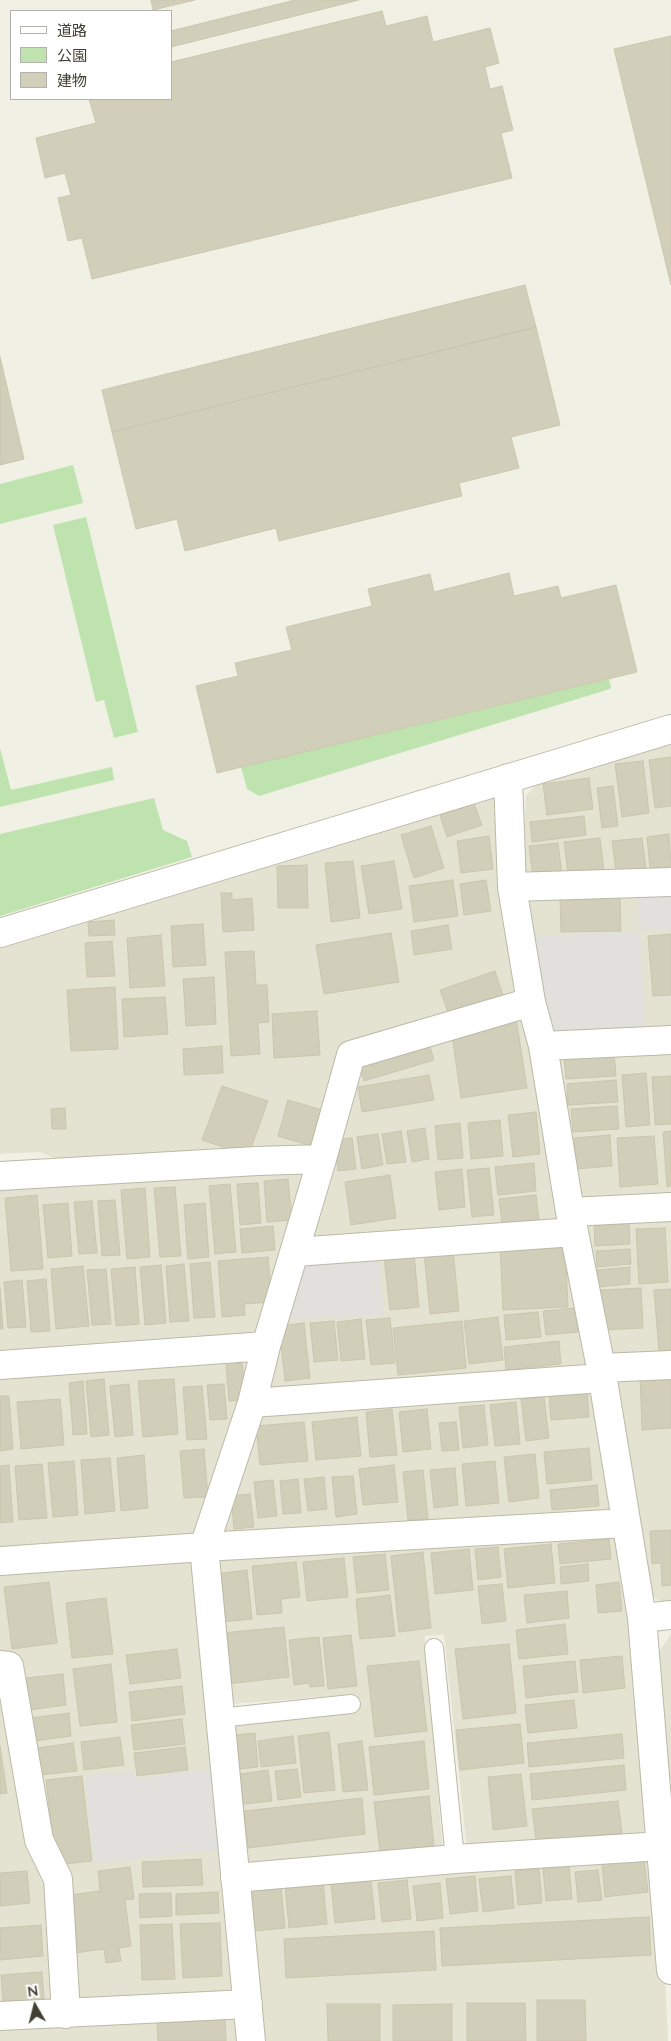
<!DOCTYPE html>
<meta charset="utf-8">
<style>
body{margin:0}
#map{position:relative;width:671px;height:2041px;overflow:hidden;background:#f1f0e4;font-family:Lato,"Noto Sans JP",sans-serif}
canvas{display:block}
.legend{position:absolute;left:10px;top:10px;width:162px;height:90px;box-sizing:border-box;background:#fff;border:1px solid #b3b3ae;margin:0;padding:6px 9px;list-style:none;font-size:15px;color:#424034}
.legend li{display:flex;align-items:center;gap:10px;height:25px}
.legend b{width:25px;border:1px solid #b3b3ae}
.north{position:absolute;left:10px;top:1981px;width:50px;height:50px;-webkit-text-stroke:4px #fff;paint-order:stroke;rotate:352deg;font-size:14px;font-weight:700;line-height:20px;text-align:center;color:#424034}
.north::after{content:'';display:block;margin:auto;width:18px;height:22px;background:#424034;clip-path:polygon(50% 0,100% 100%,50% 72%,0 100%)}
</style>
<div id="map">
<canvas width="671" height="2041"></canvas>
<ul class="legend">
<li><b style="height:6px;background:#fff"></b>道路</li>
<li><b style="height:14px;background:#bfe3ae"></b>公園</li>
<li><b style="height:14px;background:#d1ceba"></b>建物</li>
</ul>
<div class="north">N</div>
</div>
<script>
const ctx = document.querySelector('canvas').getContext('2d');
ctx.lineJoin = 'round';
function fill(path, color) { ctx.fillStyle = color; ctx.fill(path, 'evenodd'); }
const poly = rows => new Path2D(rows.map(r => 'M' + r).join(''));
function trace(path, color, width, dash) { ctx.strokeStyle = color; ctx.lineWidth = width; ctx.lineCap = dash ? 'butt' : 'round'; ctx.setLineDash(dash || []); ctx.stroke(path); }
fill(poly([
 [671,738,671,873,528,878,522,872,526,796,542,778],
 [490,794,503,799,521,997,345,1049,312,1148,63,1162,40,1152,0,1154,0,944],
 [671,889,671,1027,560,1032,547,1020,525,904,535,894],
 [528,1015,590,1370,262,1393,353,1056],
 [671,1048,671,1199,576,1203,553,1060,559,1053],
 [312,1168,259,1337,0,1356,0,1183],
 [671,1215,671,1357,613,1359,583,1220],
 [256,1360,195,1539,0,1554,0,1374],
 [671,1370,671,1606,667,1607,651,1594,610,1378],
 [590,1383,613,1501,606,1515,227,1541,215,1532,255,1410],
 [611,1531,620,1538,634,1630,648,1827,638,1839,467,1850,444,1635,425,1636,443,1853,240,1871,234,1725,358,1712,357,1694,232,1704,211,1557],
 [192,1554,241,1992,76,2009,0,1659,0,1569],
 [671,1634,671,1781,667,1779,658,1653],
 [0,1676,49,1878,58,2003,0,2010],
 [650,1853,665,1975,668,2041,258,2041,242,1883],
 [237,2009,245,2041,0,2041,0,2022]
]), '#e4e3d2');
fill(poly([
 [73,465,83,503,0,524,0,484],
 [86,517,138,732,114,738,104,700,96,702,53,525],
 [609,679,611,687,610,689,259,796,247,789,241,767],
 [0,748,11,790,112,767,114,780,0,807],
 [154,798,163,830,187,841,192,857,0,916,0,834]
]), '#bfe3ae');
fill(poly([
 [671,890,671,929,639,930,638,891],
 [641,931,645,1028,554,1032,543,1022,530,936],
 [379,1254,384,1315,285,1319,303,1258],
 [211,1769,219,1850,94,1863,85,1775,134,1772,135,1778]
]), '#e1e0dc');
const building = poly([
 [151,0,195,0,153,10,151,0],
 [295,0,359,0,171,47,171,31,295,0],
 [382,11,386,26,427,16,433,42,490,28,499,63,485,67,490,89,502,86,513,130,501,133,512,178,92,279,82,238,68,241,58,198,71,195,65,173,45,178,36,138,96,123,89,99,171,99,171,62,382,11],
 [671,36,671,285,614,49,671,36],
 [525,285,536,327,112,432,102,390,525,285],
 [536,327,560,425,511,437,519,468,459,483,462,496,279,541,276,528,185,551,177,519,136,529,112,432,536,327],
 [0,357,24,459,0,465,0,357],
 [509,573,514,596,558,586,561,598,616,585,637,672,217,773,196,686,238,676,235,663,292,650,286,627,372,606,368,589,430,574,434,592,509,573],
 [671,757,671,806,655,808,649,760,671,757],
 [643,761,649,813,622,817,615,764,643,761],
 [589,778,593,809,547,815,543,784,589,778],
 [613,786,618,826,602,828,597,788,613,786],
 [474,804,482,825,447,837,440,815,474,804],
 [584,816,586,835,532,842,530,822,584,816],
 [431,826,444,868,414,878,401,835,431,826],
 [669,834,671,866,650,868,647,837,669,834],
 [489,836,493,869,461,873,457,841,489,836],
 [600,838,604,870,568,874,564,842,600,838],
 [642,838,646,868,616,872,612,841,642,838],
 [558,843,562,874,533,878,529,846,558,843],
 [353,861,360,918,331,922,325,863,353,861],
 [394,861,402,909,369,914,361,866,394,861],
 [307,865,308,908,278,908,277,866,307,865],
 [453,880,458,916,414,922,409,886,453,880],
 [486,880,491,911,464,915,460,884,486,880],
 [221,893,232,893,232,900,252,898,254,930,223,932,221,893],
 [620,897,621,931,561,932,560,898,620,897],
 [114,920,115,935,89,936,88,922,114,920],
 [203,924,206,965,173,967,171,926,203,924],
 [448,925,452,949,414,955,411,931,448,925],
 [391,933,399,982,324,994,316,945,391,933],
 [671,934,671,995,653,996,648,936,671,934],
 [161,935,165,986,130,988,127,938,161,935],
 [112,941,115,976,87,977,85,943,112,941],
 [254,951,256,985,267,985,269,1022,258,1023,260,1054,231,1056,225,952,254,951],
 [495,971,503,995,449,1015,440,990,495,971],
 [214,977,216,1024,186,1026,183,979,214,977],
 [115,987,118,1049,71,1051,67,990,115,987],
 [165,997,168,1034,124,1037,122,999,165,997],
 [317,1011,320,1055,274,1058,272,1014,317,1011],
 [516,1018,527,1088,461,1098,451,1028,516,1018],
 [427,1037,434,1060,364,1081,357,1057,427,1037],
 [222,1046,223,1073,184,1075,183,1049,222,1046],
 [614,1053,616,1076,566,1079,564,1056,614,1053],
 [646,1073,650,1125,626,1127,622,1075,646,1073],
 [429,1075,434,1100,362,1112,358,1087,429,1075],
 [671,1076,671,1124,655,1125,652,1077,671,1076],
 [616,1080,618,1102,568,1105,567,1084,616,1080],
 [222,1086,268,1101,250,1151,236,1146,235,1151,202,1140,222,1086],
 [288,1100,322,1110,311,1146,278,1136,288,1100],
 [617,1106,619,1129,573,1132,571,1109,617,1106],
 [65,1108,66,1129,52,1129,51,1109,65,1108],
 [536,1112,540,1154,513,1157,508,1115,536,1112],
 [500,1120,503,1156,471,1159,468,1123,500,1120],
 [460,1123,463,1158,438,1160,435,1126,460,1123],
 [425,1128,429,1159,412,1162,407,1131,425,1128],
 [401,1131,406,1162,387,1164,382,1134,401,1131],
 [671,1131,671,1186,667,1187,663,1132,671,1131],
 [378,1134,383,1165,362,1169,357,1137,378,1134],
 [610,1135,612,1166,576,1169,574,1138,610,1135],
 [654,1136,658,1184,620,1187,617,1138,654,1136],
 [352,1138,356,1169,338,1171,334,1140,352,1138],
 [534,1163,536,1191,498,1195,495,1167,534,1163],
 [489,1168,494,1215,472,1217,467,1170,489,1168],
 [462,1169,465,1207,439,1210,435,1172,462,1169],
 [390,1175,396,1218,351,1225,345,1182,390,1175],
 [288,1179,292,1220,267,1222,264,1181,288,1179],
 [258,1183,261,1223,240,1225,237,1184,258,1183],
 [230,1184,236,1252,215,1254,209,1186,230,1184],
 [175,1187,181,1256,160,1257,154,1188,175,1187],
 [145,1188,150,1257,127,1259,121,1190,145,1188],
 [37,1195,43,1269,11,1271,5,1198,37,1195],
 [536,1195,539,1220,502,1224,499,1199,536,1195],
 [115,1200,120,1255,102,1256,98,1201,115,1200],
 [92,1201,97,1253,79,1254,74,1202,92,1201],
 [68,1203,72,1256,48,1258,43,1205,68,1203],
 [205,1203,209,1257,188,1259,184,1205,205,1203],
 [629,1221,630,1244,595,1246,594,1223,629,1221],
 [273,1226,275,1250,242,1253,240,1229,273,1226],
 [665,1228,668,1282,639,1284,636,1229,665,1228],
 [565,1242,568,1307,503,1310,500,1245,565,1242],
 [630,1249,631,1264,597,1267,596,1251,630,1249],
 [453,1250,459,1311,430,1314,424,1253,453,1250],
 [414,1254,419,1307,390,1310,384,1257,414,1254],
 [268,1257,272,1302,244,1304,245,1315,222,1317,218,1261,268,1257],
 [210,1262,215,1317,194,1318,190,1264,210,1262],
 [184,1264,189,1321,170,1322,166,1266,184,1264],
 [161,1265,166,1323,145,1325,140,1267,161,1265],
 [83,1266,89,1326,56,1329,51,1269,83,1266],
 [135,1267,139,1324,116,1326,111,1269,135,1267],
 [630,1267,630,1284,598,1287,597,1270,630,1267],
 [106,1269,111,1324,92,1325,87,1270,106,1269],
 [46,1279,50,1331,31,1332,27,1281,46,1279],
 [22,1280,26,1327,8,1328,4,1282,22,1280],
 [0,1288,3,1329,0,1329,0,1288],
 [641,1288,643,1328,603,1330,601,1290,641,1288],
 [671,1289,671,1351,659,1352,654,1290,671,1289],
 [575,1308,578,1332,546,1335,543,1311,575,1308],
 [538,1312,541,1337,506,1340,504,1315,538,1312],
 [498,1317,503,1360,469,1364,464,1321,498,1317],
 [390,1318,395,1363,371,1365,366,1320,390,1318],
 [361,1319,365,1359,341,1361,337,1322,361,1319],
 [334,1321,338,1360,314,1362,310,1323,334,1321],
 [462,1321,466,1368,398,1375,393,1328,462,1321],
 [304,1323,310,1378,285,1381,279,1326,304,1323],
 [559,1341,561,1364,506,1370,504,1347,559,1341],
 [242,1363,246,1400,229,1401,226,1365,242,1363],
 [671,1374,671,1428,642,1430,640,1375,671,1374],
 [104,1379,109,1435,91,1437,86,1381,104,1379],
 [174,1379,178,1434,143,1437,138,1381,174,1379],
 [83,1381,87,1434,73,1435,69,1383,83,1381],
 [129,1384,133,1435,115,1437,110,1386,129,1384],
 [224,1384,227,1419,210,1420,207,1385,224,1384],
 [202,1386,207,1439,187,1440,183,1387,202,1386],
 [587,1391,589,1417,551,1420,549,1395,587,1391],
 [0,1396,9,1396,13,1449,0,1451,0,1396],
 [544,1397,549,1438,526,1441,521,1399,544,1397],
 [60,1399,64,1445,21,1449,17,1402,60,1399],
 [516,1402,520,1444,495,1446,490,1405,516,1402],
 [484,1405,488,1445,463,1448,459,1407,484,1405],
 [392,1409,397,1455,370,1457,366,1412,392,1409],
 [427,1409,431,1449,403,1452,399,1412,427,1409],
 [357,1417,361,1456,316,1460,312,1422,357,1417],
 [304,1422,308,1461,260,1465,256,1426,304,1422],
 [456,1422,459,1450,442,1451,439,1423,456,1422],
 [589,1448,592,1480,547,1484,544,1452,589,1448],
 [204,1449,208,1497,184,1498,180,1451,204,1449],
 [535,1454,539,1498,509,1502,504,1457,535,1454],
 [144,1455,148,1508,121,1511,117,1458,144,1455],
 [110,1458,115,1511,85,1514,81,1460,110,1458],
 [74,1461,78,1515,53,1517,48,1463,74,1461],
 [495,1461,499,1503,466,1506,462,1464,495,1461],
 [42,1464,47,1518,19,1520,15,1466,42,1464],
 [9,1465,13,1522,0,1523,0,1466,9,1465],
 [394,1465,398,1502,363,1505,359,1469,394,1465],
 [455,1468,458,1505,434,1508,430,1470,455,1468],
 [423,1470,428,1519,408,1520,403,1472,423,1470],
 [353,1476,357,1514,336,1517,332,1477,353,1476],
 [324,1477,327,1509,308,1511,304,1479,324,1477],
 [298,1479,301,1513,283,1514,280,1481,298,1479],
 [273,1480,277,1516,258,1518,254,1482,273,1480],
 [597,1485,599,1506,552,1510,550,1490,597,1485],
 [250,1494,254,1527,234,1529,231,1496,250,1494],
 [671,1530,671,1585,662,1586,661,1563,652,1564,650,1531,671,1530],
 [609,1539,611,1559,560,1564,558,1544,609,1539],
 [551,1544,555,1583,508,1588,504,1549,551,1544],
 [498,1547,501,1577,478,1580,475,1549,498,1547],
 [469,1549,473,1590,435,1594,431,1553,469,1549],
 [423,1552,431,1628,399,1632,391,1556,423,1552],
 [385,1554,389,1590,357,1593,353,1557,385,1554],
 [344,1558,348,1597,307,1601,303,1562,344,1558],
 [296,1562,300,1597,281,1599,282,1613,257,1615,252,1566,296,1562],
 [588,1564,589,1581,561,1584,560,1567,588,1564],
 [247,1570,252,1619,221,1622,216,1574,247,1570],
 [49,1582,57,1643,12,1649,4,1587,49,1582],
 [619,1582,622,1611,598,1613,596,1585,619,1582],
 [502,1584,506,1621,482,1624,478,1586,502,1584],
 [567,1591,569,1618,527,1623,524,1595,567,1591],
 [390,1595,395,1636,360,1639,356,1599,390,1595],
 [106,1598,113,1654,72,1658,66,1603,106,1598],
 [565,1624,568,1654,519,1659,516,1630,565,1624],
 [284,1627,289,1677,227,1684,222,1633,284,1627],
 [351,1635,357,1686,328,1689,323,1638,351,1635],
 [319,1637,324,1686,310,1687,309,1683,294,1685,289,1640,319,1637],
 [509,1644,516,1713,463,1719,455,1649,509,1644],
 [177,1649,181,1678,130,1684,126,1655,177,1649],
 [622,1656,625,1688,583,1693,580,1660,622,1656],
 [419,1661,427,1731,375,1737,367,1666,419,1661],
 [575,1661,578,1692,526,1698,523,1666,575,1661],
 [111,1664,117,1722,80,1726,73,1669,111,1664],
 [63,1674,66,1705,29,1710,26,1678,63,1674],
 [182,1686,185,1714,132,1721,129,1692,182,1686],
 [574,1700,577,1728,528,1733,525,1705,574,1700],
 [69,1713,71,1736,34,1741,31,1718,69,1713],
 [182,1719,185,1744,134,1750,131,1725,182,1719],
 [520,1724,524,1763,460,1770,456,1730,520,1724],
 [329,1732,335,1790,304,1793,298,1736,329,1732],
 [255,1733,258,1767,239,1769,235,1735,255,1733],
 [622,1734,624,1758,529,1767,527,1743,622,1734],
 [293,1736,296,1763,261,1767,258,1741,293,1736],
 [120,1737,124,1765,84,1770,81,1742,120,1737],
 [362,1741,368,1790,343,1792,338,1744,362,1741],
 [424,1741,429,1789,374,1795,369,1747,424,1741],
 [73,1743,77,1771,40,1775,37,1748,73,1743],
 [0,1746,7,1793,0,1794,0,1746],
 [185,1747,188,1770,137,1776,134,1753,185,1747],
 [624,1765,626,1790,532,1800,530,1774,624,1765],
 [297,1769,301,1797,278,1800,275,1771,297,1769],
 [268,1770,272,1801,243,1804,240,1774,268,1770],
 [521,1774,527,1826,493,1830,488,1777,521,1774],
 [82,1776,92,1861,56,1865,46,1780,82,1776],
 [429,1796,434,1846,380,1852,374,1802,429,1796],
 [362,1798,365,1834,248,1848,244,1811,362,1798],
 [618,1801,622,1833,536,1841,532,1809,618,1801],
 [201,1859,203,1885,143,1887,142,1862,201,1859],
 [644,1859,648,1892,605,1897,602,1863,644,1859],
 [569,1866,572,1899,546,1901,543,1868,569,1866],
 [130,1867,134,1899,125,1900,131,1946,119,1948,121,1961,106,1963,104,1949,75,1953,69,1895,100,1891,98,1871,130,1867],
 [539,1869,542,1903,518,1905,515,1871,539,1869],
 [598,1870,602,1900,578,1902,575,1872,598,1870],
 [27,1871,30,1903,0,1906,0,1873,27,1871],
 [475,1876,478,1911,450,1914,446,1879,475,1876],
 [511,1876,514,1908,483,1912,479,1879,511,1876],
 [371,1880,375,1919,335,1923,331,1884,371,1880],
 [407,1880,411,1919,382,1922,378,1883,407,1880],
 [323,1881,327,1924,289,1928,285,1885,323,1881],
 [440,1883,443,1918,417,1921,413,1886,440,1883],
 [281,1886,285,1928,254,1931,249,1889,281,1886],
 [218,1892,219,1913,176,1915,176,1894,218,1892],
 [171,1893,172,1916,140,1918,139,1894,171,1893],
 [649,1917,651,1955,442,1966,440,1928,649,1917],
 [220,1923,222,1976,183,1978,180,1924,220,1923],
 [172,1924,175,1979,142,1980,140,1925,172,1924],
 [41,1925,43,1956,0,1960,0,1928,41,1925],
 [434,1931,436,1970,286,1978,284,1939,434,1931],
 [42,1972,44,1999,3,2002,1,1975,42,1972],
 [537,2000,585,2000,586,2041,537,2041,537,2000],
 [467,2003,525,2003,526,2041,467,2041,467,2003],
 [327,2004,380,2004,380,2041,328,2041,327,2004],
 [452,2004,452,2041,393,2041,393,2005,452,2004],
 [225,2018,226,2041,158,2041,157,2022,225,2018]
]);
fill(building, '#d1ceba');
trace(building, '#cbc7ae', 1);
const lane = poly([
 [434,1648,455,1859],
 [219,1718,351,1704]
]);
const street = poly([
 [508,778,512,887,531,1002,543,1046,570,1212,601,1368,642,1618,671,1970],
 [512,887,671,882],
 [0,933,671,729],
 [543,1046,671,1040],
 [0,1176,257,1161,322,1159],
 [570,1212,671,1207],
 [295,1252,574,1232],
 [0,1365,266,1346],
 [601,1368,671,1365],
 [252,1403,602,1378],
 [0,1561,204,1547,626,1523],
 [642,1618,671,1615],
 [0,1665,9,1666,39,1840,58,1879,66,2014],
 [235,1878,455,1859,662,1846],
 [0,2016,248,2004],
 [251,2041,204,1547,252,1403,266,1346,322,1159,351,1055,531,1002]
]);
trace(lane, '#bbb9a7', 20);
trace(street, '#bbb9a7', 30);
trace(lane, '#fff', 18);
trace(street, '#fff', 28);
</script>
